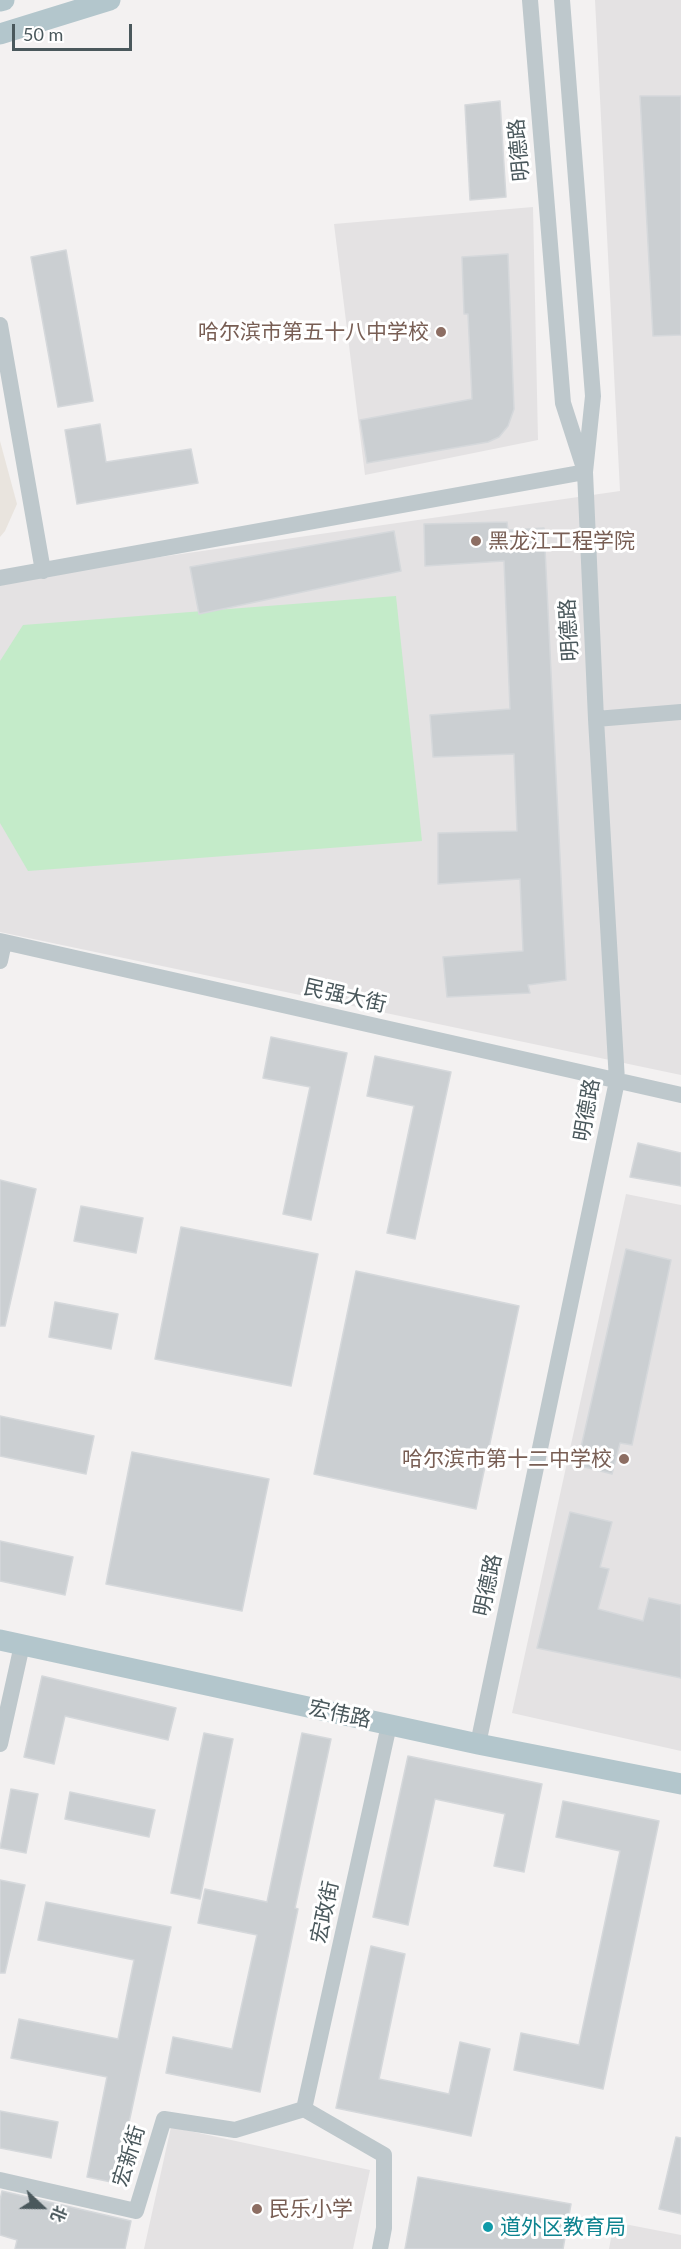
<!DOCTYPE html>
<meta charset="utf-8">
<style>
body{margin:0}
#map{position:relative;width:681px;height:2249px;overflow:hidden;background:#f3f1f1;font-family:Lato,"Noto Sans SC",sans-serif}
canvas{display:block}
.north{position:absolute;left:12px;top:2177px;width:60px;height:60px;-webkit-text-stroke:4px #fff;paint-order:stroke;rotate:112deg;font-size:16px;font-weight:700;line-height:24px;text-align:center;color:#4a585c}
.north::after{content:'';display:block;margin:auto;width:21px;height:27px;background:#4a585c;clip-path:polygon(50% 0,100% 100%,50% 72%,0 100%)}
.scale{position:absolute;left:12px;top:24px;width:120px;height:27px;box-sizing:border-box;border:3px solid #4a585c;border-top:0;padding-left:8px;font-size:18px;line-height:21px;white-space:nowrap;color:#4a585c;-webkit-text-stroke:4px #fff;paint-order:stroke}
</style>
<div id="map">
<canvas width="681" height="2249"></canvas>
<div class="north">北</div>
<div class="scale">50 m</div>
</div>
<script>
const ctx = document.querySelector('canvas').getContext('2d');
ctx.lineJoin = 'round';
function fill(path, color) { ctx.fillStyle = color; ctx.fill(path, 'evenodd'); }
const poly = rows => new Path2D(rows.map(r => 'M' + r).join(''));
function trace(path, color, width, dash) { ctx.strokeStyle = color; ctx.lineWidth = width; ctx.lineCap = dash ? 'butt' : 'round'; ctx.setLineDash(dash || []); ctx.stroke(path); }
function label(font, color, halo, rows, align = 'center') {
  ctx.font = font + ' Lato,"Noto Sans SC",sans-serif'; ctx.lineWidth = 6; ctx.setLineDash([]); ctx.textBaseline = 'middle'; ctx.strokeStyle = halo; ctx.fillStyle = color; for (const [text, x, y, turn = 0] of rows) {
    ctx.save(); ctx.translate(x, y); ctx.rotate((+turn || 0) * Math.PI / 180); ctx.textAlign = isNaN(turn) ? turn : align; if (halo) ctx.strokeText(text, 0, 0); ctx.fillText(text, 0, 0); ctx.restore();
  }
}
fill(poly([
 [0,441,17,504,5,531,0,537]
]), '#e9e4de');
fill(poly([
 [595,0,681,0,681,1075,0,932,0,580,620,491],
 [533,207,538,440,365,475,334,224],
 [626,1194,681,1205,681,1751,512,1713],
 [171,2127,370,2170,353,2249,144,2249],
 [614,2222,681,2235,681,2249,609,2249]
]), '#e4e2e3');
fill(poly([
 [396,596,422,841,28,871,0,823,0,661,23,625]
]), '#c4ebc9');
const building = poly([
 [640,96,681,96,681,335,653,336,640,96],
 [500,101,506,197,470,200,465,105,500,101],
 [66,250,93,401,58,407,31,257,66,250],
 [508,254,514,409,508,426,499,437,488,442,367,463,360,420,472,399,468,314,464,314,462,257,508,254],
 [100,424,106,462,191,449,198,483,77,504,65,430,100,424],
 [507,522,508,530,544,528,566,980,528,985,530,993,447,997,443,957,523,951,520,879,438,884,438,833,517,831,514,754,433,757,430,715,510,709,504,561,425,566,424,524,507,522],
 [394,531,401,571,199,614,190,567,394,531],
 [271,1037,347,1053,311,1220,283,1214,310,1087,263,1078,271,1037],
 [375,1056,451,1072,415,1239,387,1233,414,1106,367,1096,375,1056],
 [638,1143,681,1153,681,1186,630,1177,638,1143],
 [0,1180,36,1189,5,1326,0,1326,0,1180],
 [81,1206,143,1218,136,1253,74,1241,81,1206],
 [181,1227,318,1254,291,1386,155,1359,181,1227],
 [626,1249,671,1260,632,1445,620,1443,612,1474,577,1465,626,1249],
 [356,1271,519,1306,476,1509,314,1474,356,1271],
 [55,1302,118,1314,111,1349,49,1337,55,1302],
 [0,1416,94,1436,86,1474,0,1456,0,1416],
 [132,1452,269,1479,242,1611,106,1584,132,1452],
 [570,1512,612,1522,600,1567,609,1569,598,1609,643,1621,649,1598,681,1605,681,1678,537,1648,570,1512],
 [0,1541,73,1557,65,1595,0,1581,0,1541],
 [42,1676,176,1708,168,1740,65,1716,54,1764,24,1757,42,1676],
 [204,1733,233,1739,200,1899,171,1893,204,1733],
 [302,1733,331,1739,295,1908,298,1909,260,2092,166,2073,173,2037,232,2049,257,1935,198,1923,205,1889,267,1902,302,1733],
 [408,1756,542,1784,524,1872,494,1866,505,1814,435,1799,408,1925,373,1917,408,1756],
 [11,1789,38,1794,26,1853,0,1848,11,1789],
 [70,1792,155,1810,149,1837,65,1819,70,1792],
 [563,1801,659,1821,603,2089,514,2070,521,2033,579,2045,620,1851,556,1837,563,1801],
 [0,1880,25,1885,5,1973,0,1973,0,1880],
 [46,1902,171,1927,116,2183,87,2177,107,2077,11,2058,19,2019,118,2039,134,1960,38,1940,46,1902],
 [371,1946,405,1954,379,2079,449,2094,460,2042,490,2049,471,2136,336,2108,371,1946],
 [0,2111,58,2122,51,2158,0,2148,0,2111],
 [676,2137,681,2138,681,2214,659,2209,676,2137],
 [418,2177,571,2204,563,2249,405,2249,418,2177],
 [2,2191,131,2221,125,2249,15,2249,17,2240,0,2235,0,2200,2,2191]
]);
fill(building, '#cbcfd2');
trace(building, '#d5d8db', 1.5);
trace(poly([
 [530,0,563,403,583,465],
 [0,325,43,571],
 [0,578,585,472],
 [596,719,681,712],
 [0,941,681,1095],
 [0,961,4,942],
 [0,1744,22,1645],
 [478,1744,617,1081,596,719,585,472,593,396,562,0],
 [304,2109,389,1725],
 [304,2109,384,2155,384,2228,380,2249],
 [0,2180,136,2211,164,2119,235,2130,304,2109]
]), '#bec8cc', 16);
trace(poly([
 [0,1,4,0],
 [0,34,110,0],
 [0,1640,478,1744,681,1784]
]), '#b3c6cc', 21);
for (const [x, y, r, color] of [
 [441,332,6,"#8d6e63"],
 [476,541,6,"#8d6e63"],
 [624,1459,6,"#8d6e63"],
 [257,2209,6,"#8d6e63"],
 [488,2227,6,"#0f9aa8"]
]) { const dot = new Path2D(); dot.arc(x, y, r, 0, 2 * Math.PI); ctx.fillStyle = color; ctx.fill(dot); trace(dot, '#fff', 2); }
label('21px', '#4a585c', '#fff', [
 ["明德路",519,150,-95],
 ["明德路",569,630,-93],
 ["民强大街",345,996,13],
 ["明德路",587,1110,-80],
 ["明德路",488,1585,-78],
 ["宏伟路",340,1714,12],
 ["宏政街",325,1912,-78],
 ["宏新街",129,2156,-73]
]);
label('21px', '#785e54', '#fff', [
 ["哈尔滨市第五十八中学校",429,332],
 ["黑龙江工程学院",488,541,"left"],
 ["哈尔滨市第十二中学校",612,1459],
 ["民乐小学",269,2209,"left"]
], 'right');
label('21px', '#0d838f', '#fff', [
 ["道外区教育局",500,2227]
], 'left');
</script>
